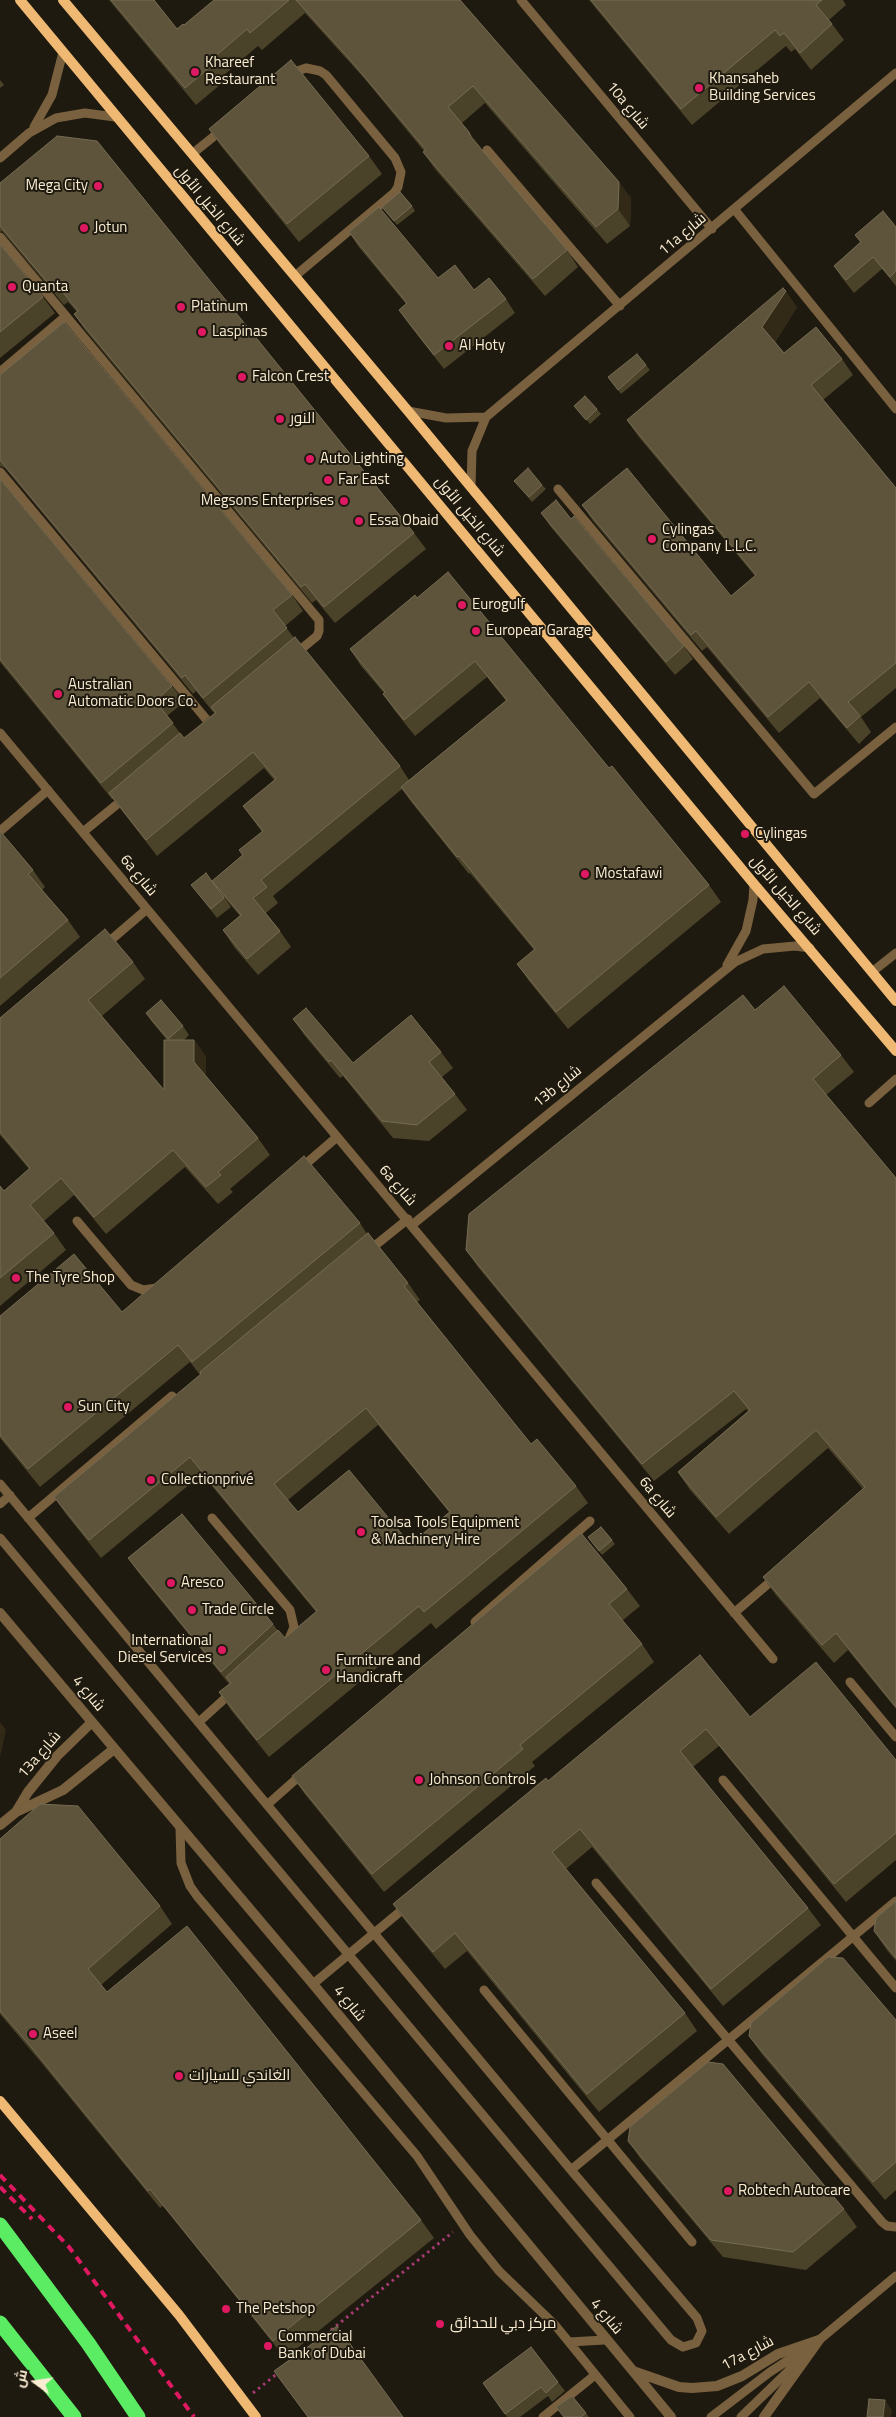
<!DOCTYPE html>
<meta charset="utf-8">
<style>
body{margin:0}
#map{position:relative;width:896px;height:2417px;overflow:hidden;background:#1f1a0f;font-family:"Titillium Web",Cairo,sans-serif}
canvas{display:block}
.north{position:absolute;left:10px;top:2357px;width:50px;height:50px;-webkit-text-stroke:4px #1f1a0f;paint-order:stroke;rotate:284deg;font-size:14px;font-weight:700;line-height:20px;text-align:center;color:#faecd2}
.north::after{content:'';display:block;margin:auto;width:18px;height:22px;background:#faecd2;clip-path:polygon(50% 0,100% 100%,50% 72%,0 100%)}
</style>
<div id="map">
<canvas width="896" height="2417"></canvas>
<div class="north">ش</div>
</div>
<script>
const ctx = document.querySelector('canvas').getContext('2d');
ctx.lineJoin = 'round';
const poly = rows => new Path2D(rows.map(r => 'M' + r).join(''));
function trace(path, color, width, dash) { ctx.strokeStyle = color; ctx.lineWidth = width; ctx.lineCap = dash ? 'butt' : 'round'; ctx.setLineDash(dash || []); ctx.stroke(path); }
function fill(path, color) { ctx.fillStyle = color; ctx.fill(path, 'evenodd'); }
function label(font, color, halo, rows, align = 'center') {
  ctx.font = font + ' "Titillium Web",Cairo,sans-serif'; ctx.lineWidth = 4; ctx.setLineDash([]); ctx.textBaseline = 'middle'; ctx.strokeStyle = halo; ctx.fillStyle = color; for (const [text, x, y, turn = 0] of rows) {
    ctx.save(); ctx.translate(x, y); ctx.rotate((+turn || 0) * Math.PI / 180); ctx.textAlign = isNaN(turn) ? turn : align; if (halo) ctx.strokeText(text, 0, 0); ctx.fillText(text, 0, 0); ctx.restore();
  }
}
trace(poly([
 [331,2330,453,2232],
 [253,2393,278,2373]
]), '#a53b73', 3, [2.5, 4]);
trace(poly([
 [521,0,712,229],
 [289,74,306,68,320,71,326,75,395,158,401,172,398,187,394,193,295,276],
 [34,127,52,95,63,52],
 [487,150,620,306],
 [192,154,223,129],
 [0,158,29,133,56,118,85,113,115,117],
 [735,210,896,409],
 [0,237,319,620,319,631,317,636,294,655],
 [0,372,66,316],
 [408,411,446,418,486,417],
 [0,472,211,725],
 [471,487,472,451,486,417,896,73],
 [558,489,814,794,896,727],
 [0,733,773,1659],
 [0,831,48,790],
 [83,832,126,797],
 [105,945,147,909],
 [727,965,746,931,753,900,754,884],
 [872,972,896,953],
 [869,1103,896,1079],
 [301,1168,337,1137],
 [77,1221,131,1285,143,1290,157,1288],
 [412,1225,735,962,763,949,795,946,810,948],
 [367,1252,408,1219],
 [0,1484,571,2170,697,2318,702,2331,696,2343,683,2347,671,2340,0,1538],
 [0,1504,10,1495],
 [28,1518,172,1396],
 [212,1518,290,1610,294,1627,288,1641],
 [734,1613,776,1577],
 [475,1622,590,1521],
 [850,1682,896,1737],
 [199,1722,232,1692],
 [723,1780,896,1988],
 [268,1804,303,1773],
 [180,1827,181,1863,190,1886,197,1896,417,2156,470,2235,499,2271,555,2325,630,2417],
 [596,1883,882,2222,887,2226,896,2227],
 [313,1984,408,1905],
 [484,1990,692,2242],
 [571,2170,896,1901],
 [569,2342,605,2340],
 [543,2417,595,2375],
 [711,2417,770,2372,819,2340,896,2276],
 [741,2417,804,2356]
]), '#79603f', 9);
trace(poly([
 [0,1613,313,1984,671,2417],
 [16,1812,28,1792,57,1756,92,1722],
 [0,1825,16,1812,63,1790,114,1749],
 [633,2371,679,2387,692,2388,717,2386,742,2376,778,2354,819,2340],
 [764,2417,819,2340]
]), '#79603f', 10);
trace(poly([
 [20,0,754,884,896,1051],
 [63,0,408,411,896,1001],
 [0,2101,179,2315,256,2417]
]), '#efb974', 10);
trace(poly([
 [0,2225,88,2343,138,2417],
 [0,2323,74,2417]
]), '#5bec63', 15);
trace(poly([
 [0,2175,69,2247,194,2417],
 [0,2187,32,2219]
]), '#df1961', 4, [8, 6]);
fill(poly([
 [109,0,154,0,177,29,184,25,214,0,460,0,631,198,630,226,607,244,485,103,462,123,481,148,481,150,567,250,578,267,545,296,435,169,423,152,424,151,364,78,305,13,262,50,258,46,224,75,227,79,196,105],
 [589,0,843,0,846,5,829,20,844,40,811,70,795,49,791,52,786,46,692,125],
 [0,80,4,85,0,88],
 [209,129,369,156,382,174,299,242,221,146],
 [0,183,414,533,426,549,335,623,316,600,312,603,85,330,74,314,77,312,68,302,64,305,2,231,0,232],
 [412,206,415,211,397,225,382,207],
 [896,227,896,286,882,269,854,293,842,278,834,266,860,242,855,235],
 [349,232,438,278,506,299,515,313,444,369,408,323,399,310,406,304,358,246],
 [0,244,43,297,55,313,0,358],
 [797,307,775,342,784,353,842,359,853,375,823,400,896,488,896,688,861,717,871,732,859,744,820,698,779,733,707,647,702,651,593,521,582,505,731,596,755,576,638,436,627,420],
 [646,365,650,370,621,394,608,377],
 [0,375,292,595,303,611,285,626,294,638,400,766,409,780,506,701,487,677,415,736,395,711,383,694,384,693,361,666,350,649,417,598,609,768,709,885,721,902,568,1029,529,981,517,964,534,950,470,873,469,874,412,803,402,789,273,896,278,903,266,913,280,931,291,947,258,975,234,947,223,930,240,916,224,897,231,907,217,918,191,885,223,896,212,881,242,855,239,850,262,832,243,806,274,780,264,768,157,856,113,799,112,799,0,662,0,479,172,686,184,702,167,716,180,733,184,738,214,713,196,691,193,694,5,468,0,466],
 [574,406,597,409,601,414,590,424],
 [514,481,542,485,546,489,532,502],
 [541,513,571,519,684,646,693,659,675,675,550,526],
 [0,831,33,870,45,887,42,890,68,920,80,937,0,1006],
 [133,962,145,979,102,1016,164,1090,167,1040,152,1022,146,1013,183,1026,189,1035,184,1040,194,1040,206,1057,206,1076,258,1138,270,1155,230,1189,233,1192,218,1204,185,1167,106,1234,74,1195,44,1221,54,1233,66,1250,0,1306,0,1186,4,1191,29,1169,0,1135,0,1018],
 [755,1010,841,1055,854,1072,826,1095,896,1178,896,1709,848,1650,834,1663,775,1594,763,1577,863,1489,828,1448,729,1534,690,1490,678,1472,748,1411,746,1409,654,1481,478,1267,466,1250],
 [293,1019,353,1063,441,1052,453,1068,442,1077,455,1094,467,1110,429,1141,393,1138,343,1076,340,1078,305,1036],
 [360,1223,367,1234,408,1283,420,1300,417,1302,531,1444,576,1486,588,1503,436,1629,431,1623,269,1757,231,1710,219,1692,229,1684,138,1572,128,1558,273,1624,278,1631,285,1638,316,1612,202,1474,101,1558,66,1514,54,1497,200,1375,190,1362,40,1487,0,1438,0,1316,122,1312],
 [378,1425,449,1512,410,1544,298,1512,288,1500],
 [612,1540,615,1544,602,1555,592,1542],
 [627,1589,640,1606,622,1621,642,1644,654,1662,532,1762,535,1766,384,1892,304,1793,292,1776],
 [700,1655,750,1717,896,1760,896,1860,846,1902,719,1746,693,1767,808,1908,821,1925,723,2006,592,1847,566,1869,685,2013,697,2031,599,2112,467,1951,445,1969,406,1922,393,1904,548,1781],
 [0,1839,160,1906,172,1924,101,1985,107,1992,421,2220,434,2238,285,2358,163,2206,160,2208,40,2061,0,2014],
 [896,1901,896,1961,886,1949,874,1931],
 [896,2020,896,2190,885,2200,761,2053,749,2036],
 [628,2141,844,2209,857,2227,806,2270,723,2257,640,2158],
 [558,2382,565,2391,552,2402,548,2396,520,2417,507,2417,483,2383],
 [572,2396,589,2417,564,2417]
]), '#4b422a');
fill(poly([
 [469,132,481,148,482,154,471,137],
 [619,182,631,198,630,226,618,209],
 [786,291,797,307,774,343,762,327],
 [194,1040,206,1057,206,1079,194,1062],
 [0,1722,6,1730,0,1757],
 [885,2400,892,2410,891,2417,883,2417]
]), '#322a17');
const building = poly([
 [111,0,154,0,177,29,183,24,184,25,214,0,289,0,250,33,247,29,212,59,215,63,185,88,111,0],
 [296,0,460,0,619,182,618,209,596,227,473,86,448,107,469,132,471,137,567,250,533,279,423,152,426,150,352,62,296,0],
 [591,0,822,0,816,5,832,24,800,53,784,33,780,36,775,30,681,109,591,0],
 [291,60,369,156,287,224,209,129,291,60],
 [57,136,97,141,414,533,324,607,305,584,301,587,74,314,78,311,57,285,53,289,0,226,0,183,57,136],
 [400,192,412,206,394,221,382,207,400,192],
 [379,207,438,278,455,265,474,290,489,278,506,299,434,355,399,310,407,303,349,232,379,207],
 [883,211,896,227,896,271,890,277,873,257,846,280,834,266,861,242,855,235,883,211],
 [0,244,43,297,0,332,0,244],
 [783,288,786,291,762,327,784,353,816,327,842,359,811,385,896,488,896,663,848,702,860,716,847,728,809,682,768,717,696,631,691,635,582,505,627,468,731,596,756,575,627,420,783,288],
 [64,322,292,595,273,610,287,628,203,698,185,675,182,678,0,460,0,375,64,322],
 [637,354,646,365,618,390,608,377,637,354],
 [585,396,597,409,586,420,574,406,585,396],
 [528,468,542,485,529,497,514,481,528,468],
 [0,479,172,686,155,701,173,723,101,783,0,659,0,479],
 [556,500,571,519,574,516,684,646,666,662,541,513,556,500],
 [448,572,609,768,612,766,709,885,556,1012,517,964,535,949,459,856,457,857,401,787,507,700,475,661,404,720,383,694,385,692,350,649,415,595,417,598,448,572],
 [295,637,400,766,261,880,267,887,253,898,280,931,247,959,223,930,241,915,212,881,243,855,239,850,263,831,243,806,276,779,253,752,146,840,109,793,180,733,184,738,216,713,211,707,295,637],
 [0,831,33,870,28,874,68,920,0,978,0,831],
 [206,873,224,898,211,909,191,885,206,873],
 [105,929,133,962,88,1000,164,1090,164,1040,194,1040,194,1062,258,1138,218,1172,221,1175,206,1187,173,1150,94,1217,61,1178,30,1205,54,1233,0,1278,0,1186,4,1191,30,1168,0,1132,0,1018,105,929],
 [784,986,841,1055,813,1079,896,1178,896,1707,836,1633,822,1645,763,1577,865,1487,816,1430,716,1517,678,1472,750,1410,734,1391,642,1464,466,1250,469,1214,743,995,755,1010,784,986],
 [161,1000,183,1026,168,1039,146,1013,161,1000],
 [306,1008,353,1063,411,1015,441,1052,429,1062,455,1094,417,1125,382,1121,331,1060,329,1062,293,1019,306,1008],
 [304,1156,360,1223,192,1362,178,1345,28,1469,0,1435,0,1316,74,1254,122,1312,304,1156],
 [368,1233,408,1283,404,1286,531,1444,537,1439,576,1486,424,1612,419,1606,257,1740,219,1692,231,1683,226,1677,278,1630,285,1638,317,1611,190,1457,89,1540,54,1497,201,1374,200,1372,368,1233],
 [366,1408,450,1512,410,1544,349,1470,298,1512,274,1484,366,1408],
 [182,1514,273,1624,221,1672,128,1558,182,1514],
 [601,1527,612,1540,599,1551,588,1537,601,1527],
 [581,1533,627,1589,609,1604,642,1644,520,1745,523,1749,372,1874,292,1776,581,1533],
 [700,1655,750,1717,816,1662,896,1760,896,1833,834,1884,706,1729,680,1751,808,1908,711,1989,580,1829,552,1852,685,2013,587,2094,455,1933,433,1952,393,1904,546,1778,548,1781,700,1655],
 [40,1804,78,1806,160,1906,88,1969,107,1992,187,1926,421,2220,273,2341,150,2189,148,2191,28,2043,0,2011,0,1839,40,1804],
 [896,1901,896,1958,874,1931,876,1918,896,1901],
 [828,1957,843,1958,896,2020,896,2162,873,2182,749,2036,751,2023,828,1957],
 [708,2062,723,2064,844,2209,793,2252,711,2240,628,2141,630,2127,708,2062],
 [337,2326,403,2417,308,2417,274,2371,337,2326],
 [531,2347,558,2382,546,2393,541,2387,505,2414,483,2383,531,2347],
 [572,2396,586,2413,581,2417,564,2417,556,2407,572,2396],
 [869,2399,885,2400,883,2417,867,2417,869,2399]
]);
fill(building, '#5e543c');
trace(building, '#766c53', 1);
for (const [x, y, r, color] of [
 [195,72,5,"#df1961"],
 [699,88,5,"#df1961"],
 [98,186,5,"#df1961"],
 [84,228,5,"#df1961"],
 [12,287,5,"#df1961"],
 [181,307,5,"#df1961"],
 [202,332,5,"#df1961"],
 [449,346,5,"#df1961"],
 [242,377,5,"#df1961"],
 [280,419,5,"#df1961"],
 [310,459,5,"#df1961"],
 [328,480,5,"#df1961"],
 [344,501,5,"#df1961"],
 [359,521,5,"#df1961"],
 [652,539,5,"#df1961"],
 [462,605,5,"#df1961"],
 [476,631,5,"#df1961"],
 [58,694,5,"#df1961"],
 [745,834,5,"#df1961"],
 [585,874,5,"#df1961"],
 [16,1278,5,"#df1961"],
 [68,1407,5,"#df1961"],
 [151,1480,5,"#df1961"],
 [361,1532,5,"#df1961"],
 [171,1583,5,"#df1961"],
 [192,1610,5,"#df1961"],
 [222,1650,5,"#df1961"],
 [326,1670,5,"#df1961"],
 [419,1780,5,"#df1961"],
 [33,2034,5,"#df1961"],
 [179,2076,5,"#df1961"],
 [728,2191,5,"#df1961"],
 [226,2309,5,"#df1961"],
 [440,2324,5,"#df1961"],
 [268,2346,5,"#df1961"]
]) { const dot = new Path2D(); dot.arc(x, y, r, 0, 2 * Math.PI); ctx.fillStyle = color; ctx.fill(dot); trace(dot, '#1f1a0f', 2); }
label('15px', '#faecd2', '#1f1a0f', [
 ["Khareef",205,63],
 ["Restaurant",205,80],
 ["Khansaheb",709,79],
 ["Building Services",709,96],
 ["Mega City",88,186,"right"],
 ["Jotun",94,228],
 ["Quanta",22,287],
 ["Platinum",191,307],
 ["Laspinas",212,332],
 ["Al Hoty",459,346],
 ["Falcon Crest",252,377],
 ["النور",290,419],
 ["Auto Lighting",320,459],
 ["Far East",338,480],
 ["Megsons Enterprises",334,501,"right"],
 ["Essa Obaid",369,521],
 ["Cylingas",662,530],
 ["Company L.L.C.",662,547],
 ["Eurogulf",472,605],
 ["Europear Garage",486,631],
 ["Australian",68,685],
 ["Automatic Doors Co.",68,702],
 ["Cylingas",755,834],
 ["Mostafawi",595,874],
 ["The Tyre Shop",26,1278],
 ["Sun City",78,1407],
 ["Collectionprivé",161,1480],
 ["Toolsa Tools Equipment",371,1523],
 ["& Machinery Hire",371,1540],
 ["Aresco",181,1583],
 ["Trade Circle",202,1610],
 ["International",212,1641,"right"],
 ["Diesel Services",212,1658,"right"],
 ["Furniture and",336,1661],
 ["Handicraft",336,1678],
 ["Johnson Controls",429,1780],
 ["Aseel",43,2034],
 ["الغاندي للسيارات",189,2076],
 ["Robtech Autocare",738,2191],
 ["The Petshop",236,2309],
 ["مركز دبي للحدائق",450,2324],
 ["Commercial",278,2337],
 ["Bank of Dubai",278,2354]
], 'left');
label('15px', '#faecd2', '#1f1a0f', [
 ["10a شارع",627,106,50],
 ["شارع الخيل الأول",209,206,50],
 ["11a شارع",683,235,-40],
 ["شارع الخيل الأول",469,517,50],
 ["6a شارع",138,876,50],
 ["شارع الخيل الأول",785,896,49],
 ["13b شارع",558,1087,-39],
 ["6a شارع",397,1186,49],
 ["6a شارع",657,1498,50],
 ["شارع 4",88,1694,50],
 ["13a شارع",40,1755,-49],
 ["شارع 4",349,2004,51],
 ["شارع 4",606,2317,50],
 ["17a شارع",748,2354,-28]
]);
</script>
